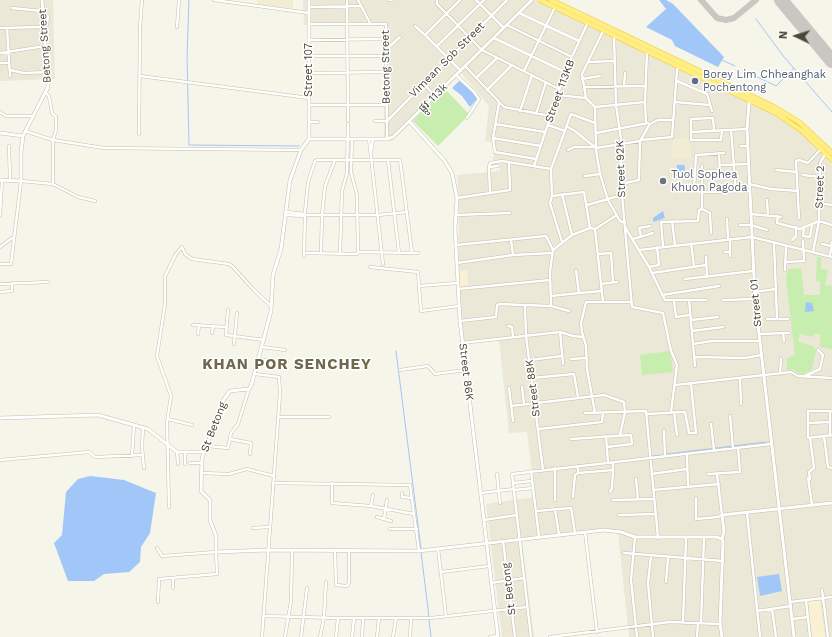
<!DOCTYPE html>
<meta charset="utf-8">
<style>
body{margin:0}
#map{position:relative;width:832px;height:637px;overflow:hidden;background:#f6f5ea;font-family:"Work Sans",sans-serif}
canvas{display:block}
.north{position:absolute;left:776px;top:16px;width:40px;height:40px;-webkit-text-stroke:3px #fff;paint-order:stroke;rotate:274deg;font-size:11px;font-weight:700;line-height:16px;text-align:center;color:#4c4737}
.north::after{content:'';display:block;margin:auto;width:14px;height:18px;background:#4c4737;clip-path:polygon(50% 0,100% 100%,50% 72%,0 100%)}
</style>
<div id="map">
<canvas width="832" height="637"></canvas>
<div class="north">N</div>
</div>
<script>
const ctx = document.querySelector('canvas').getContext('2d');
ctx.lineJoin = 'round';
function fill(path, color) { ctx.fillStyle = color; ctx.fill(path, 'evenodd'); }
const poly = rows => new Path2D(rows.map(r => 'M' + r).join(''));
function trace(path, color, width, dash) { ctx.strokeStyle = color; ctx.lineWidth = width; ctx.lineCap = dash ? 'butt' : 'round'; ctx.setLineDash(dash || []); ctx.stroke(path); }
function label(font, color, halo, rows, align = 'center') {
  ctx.font = font + ' "Work Sans","Noto Sans Khmer",sans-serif'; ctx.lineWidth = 3; ctx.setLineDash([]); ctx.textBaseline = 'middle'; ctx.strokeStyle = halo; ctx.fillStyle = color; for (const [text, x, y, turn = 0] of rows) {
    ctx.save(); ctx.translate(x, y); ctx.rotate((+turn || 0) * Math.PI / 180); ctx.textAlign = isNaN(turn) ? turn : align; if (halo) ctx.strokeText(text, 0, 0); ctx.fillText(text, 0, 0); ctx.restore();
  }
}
fill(poly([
 [0,0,53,0,55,79,0,81],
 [303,0,534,0,770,113,800,133,832,165,832,637,629,637,618,533,602,532,522,541,534,637,502,637,486,504,535,497,527,432,509,433,499,340,464,344,458,270,459,200,457,175,500,171,500,161,493,160,495,143,485,141,489,106,461,73,392,141,387,140,384,137,384,26,304,25]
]), '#ebe8d8');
fill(poly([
 [467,270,468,286,460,286,459,271],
 [820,600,825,637,812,637,808,601]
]), '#faf0d4');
fill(poly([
 [257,0,293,0,293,9,257,4],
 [690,137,691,158,672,158,673,139]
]), '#f1edd3');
fill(poly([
 [445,89,468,113,464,120,438,146,413,121],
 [817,256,821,258,821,269,828,270,825,285,832,286,832,349,820,347,820,334,815,334,812,337,800,334,798,341,814,347,816,351,812,370,803,374,796,372,793,369,787,370,787,358,795,355,786,279,788,269,801,268,804,295,820,295,820,282,816,281],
 [670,351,673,372,642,375,640,355]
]), '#c7eeaf');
fill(poly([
 [659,0,666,0,673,4,724,57,718,67,675,46,672,40,646,27,666,9],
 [459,81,469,88,477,99,470,107,462,96,452,88],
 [677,165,684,165,685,167,684,176,682,178,676,176],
 [663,211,665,218,653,222,653,218],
 [806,302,812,303,814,311,805,312],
 [90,476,124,480,156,493,150,533,141,547,140,562,129,572,104,574,94,581,68,581,54,543,62,535,66,492,78,479],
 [779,574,782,591,760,596,757,577]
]), '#a1c6f8');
trace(poly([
 [189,0,187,56,189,145,299,146],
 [756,19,784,57,832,112],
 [722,60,735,66],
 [745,71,776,86,794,68],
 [396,351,421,549],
 [667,454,766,442],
 [652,456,663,455],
 [421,552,429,617],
 [429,620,431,637]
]), '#a1c6f8', 1);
trace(poly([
 [701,0,717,18,726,20,734,18,756,0]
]), '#c8c7c2', 6);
trace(poly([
 [781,0,832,61]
]), '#c8c7c2', 14);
const minor = poly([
 [214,0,309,13],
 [347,0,348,121],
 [358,0,370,23],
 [389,0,392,0],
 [437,0,437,4,482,50,559,89],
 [476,0,504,28],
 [309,7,361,6],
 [12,8,42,11],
 [519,13,579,41],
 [309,24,386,24,387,139],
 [44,25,47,24,48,16],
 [507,25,572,57],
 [415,26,425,35,460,0],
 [177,27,179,0],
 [0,28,43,27],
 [7,28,10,76],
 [425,35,461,71],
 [614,35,616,105,621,139,621,184,632,307,663,313,671,351,677,365,671,412],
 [494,38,565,72],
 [309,40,386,39],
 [437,46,484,0],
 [387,49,400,37],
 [0,53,45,46],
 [309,56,387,56],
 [589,62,614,61],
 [0,63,9,63],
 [465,66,504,107,550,116],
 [10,70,24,73,48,72],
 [524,71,555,7],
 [309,73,387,72],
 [456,75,474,92,479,99,467,118],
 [140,76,309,98],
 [476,78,497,58],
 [582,79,600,76],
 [677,81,707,94,712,111],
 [423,83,435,96],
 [624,86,625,73],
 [584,87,645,86],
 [487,90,512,65],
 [557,95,586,98,595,107,596,150,600,174,608,200,620,221,625,223],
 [586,98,582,74,603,31],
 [675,102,709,105],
 [499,103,493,138,495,152,536,159],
 [309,105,387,105],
 [595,107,645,102],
 [520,111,532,75],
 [0,112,6,116,32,116],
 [536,114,546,82],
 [375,121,387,121,507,0],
 [310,122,318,122],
 [646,123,645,102,647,52],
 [495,124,545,132],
 [548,125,565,131],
 [566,126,575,131,596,148,640,141,650,124,658,120,673,120],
 [731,130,736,192],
 [25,131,53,140,56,130,56,117,52,113,49,96,46,93],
 [714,131,713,118,691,119,691,140,721,140,722,130],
 [691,132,747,129],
 [596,133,648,123],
 [139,134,140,27,142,0],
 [493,138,541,146],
 [369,139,383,264],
 [641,140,672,137,677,70,679,66],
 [9,146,10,180],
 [741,146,748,146],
 [568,150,574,147,594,147],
 [371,152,373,139],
 [719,153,720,175],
 [388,160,399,253],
 [720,165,749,164],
 [534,166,565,72,588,22],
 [702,166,702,209],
 [489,167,490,163,502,161,551,169],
 [776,170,797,172],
 [708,171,720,171],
 [803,175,820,177],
 [585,176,600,174],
 [53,184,53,140,104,148,301,150],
 [621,184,639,180,640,141],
 [749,184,771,189,798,191],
 [702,190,694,189,696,155,724,153],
 [702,192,750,191],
 [490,193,489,167,498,166],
 [562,194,572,235],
 [552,196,584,192,590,228],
 [457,198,510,190,509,162],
 [767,200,768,216],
 [820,203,832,205],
 [587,205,622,195],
 [702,209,710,213,711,233],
 [286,212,305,214],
 [751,214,781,217],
 [0,215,2,180],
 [286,215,305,216],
 [305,215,378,215,407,212],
 [456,215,510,213],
 [778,216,777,223,800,229,819,221,820,163,826,153],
 [799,218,796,161,799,160,808,163,821,149],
 [727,219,728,239],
 [672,221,675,245],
 [740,225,751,225,767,230],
 [625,227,649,267,665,300,706,300],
 [804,228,803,236,810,237,812,225],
 [595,229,603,302],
 [641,236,639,228,650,226],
 [633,239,653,233],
 [511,240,513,255],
 [792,240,796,236,796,227],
 [562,242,550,203,552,196,551,169,571,114,595,123],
 [691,243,694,266],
 [774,243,777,319],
 [822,244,831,246],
 [456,245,546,236,553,250],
 [663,246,661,222,698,221,699,210,702,209],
 [0,247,12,238],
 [639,250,752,237,832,257],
 [358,252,418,253],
 [725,252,730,252],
 [813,252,819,221,832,225],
 [304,253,357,254,358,252,357,195,351,172,352,139],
 [321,253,322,215,325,186,335,160],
 [340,253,342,191,347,173,348,124],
 [598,254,611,253,613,282],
 [304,256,305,212,308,182,315,161,317,160,400,160,412,253],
 [730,256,730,239],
 [830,256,832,242],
 [706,257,707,277],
 [787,262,804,261,803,241],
 [457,263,513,255,552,253],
 [0,264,11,264,21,181,53,184,78,197,95,201],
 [370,267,418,272,419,286,457,283],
 [649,267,659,265,657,247],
 [785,270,786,246],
 [652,273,706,265],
 [685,279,753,271],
 [0,284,48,282],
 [601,284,617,282],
 [419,286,421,311,459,306],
 [458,289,550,280],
 [0,292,12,291,12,283],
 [754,292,776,289],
 [579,293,602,291],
 [662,295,719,286],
 [551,296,579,293,576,271],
 [689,300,695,366],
 [723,300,755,299],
 [674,301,676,317,690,315],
 [525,306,526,336,543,470],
 [551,306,550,271,553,250,572,235,590,228,595,229,617,215],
 [228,310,226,335,264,340],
 [767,319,788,319],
 [691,320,718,317],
 [460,321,496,317,497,305,499,304,551,306,569,311],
 [193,325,226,327],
 [508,326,512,327,513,337],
 [692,331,723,327],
 [560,332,563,364],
 [212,333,213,326],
 [783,333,784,341],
 [198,334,199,325],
 [759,334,789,333],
 [462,343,560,332,573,336,583,337],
 [234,344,237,313],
 [693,344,712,341,759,341],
 [262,347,285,350],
 [694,357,745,358,761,355],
 [258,359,279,363],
 [571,359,586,358],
 [530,360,562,356],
 [400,370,428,366,435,374,466,370],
 [255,374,279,377,280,393,262,637],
 [780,374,781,359],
 [805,376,820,369,823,355,818,350],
 [532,378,574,374,578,397],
 [740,379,741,404],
 [675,385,791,372,798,376,832,378],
 [522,387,524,404],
 [509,388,513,421],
 [511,406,604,395,624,402,625,412,620,435],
 [830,411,830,436],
 [674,412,677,435],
 [585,413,646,411,658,538],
 [595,413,587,369,586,346,582,332,581,323,586,302,632,302],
 [647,414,685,412,689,433,696,433,691,384],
 [730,416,733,448],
 [279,417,329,417],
 [168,419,192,425],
 [830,422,808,423,808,438,832,435],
 [808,423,808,411,832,411],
 [711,424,714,450],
 [143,427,142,447,144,468],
 [539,429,602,422,603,413],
 [664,431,665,456],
 [606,436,608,462],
 [824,436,828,467,832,468],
 [230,439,251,443,250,454],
 [571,439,631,435,632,444,607,447],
 [208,446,228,448,231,433,238,424,249,389],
 [177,452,178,464],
 [185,452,185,464],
 [687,454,688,487],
 [132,456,134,425],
 [0,460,89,452,95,457,143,455],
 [190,463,201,463],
 [531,471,539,537],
 [201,473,229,474,247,469,274,476],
 [578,473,613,470,613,462],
 [497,474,500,503],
 [651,474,687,469],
 [708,474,740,472,738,448],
 [808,478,812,505],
 [636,479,638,499],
 [810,479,809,472,814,468,810,438],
 [273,483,410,485,419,551],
 [332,483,332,503,371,506,414,514],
 [513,483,532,481],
 [514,490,533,488],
 [653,490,719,484],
 [610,492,612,488,613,470],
 [402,493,402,497,412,498],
 [481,493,514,489],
 [573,497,575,475,578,473,578,466],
 [696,498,696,519,718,517,722,515,717,474],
 [555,500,555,468],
 [613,500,654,499],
 [371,506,373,495],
 [169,507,167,422,171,396,157,356,165,304,165,276,176,254,182,247,185,254,192,259,229,264,233,267,254,290,271,306],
 [555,509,559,535],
 [537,511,571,508,575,533],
 [747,513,760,637],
 [619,515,655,514],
 [377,517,391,521],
 [384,519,387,500],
 [484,520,517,515],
 [253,528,269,527],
 [390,529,417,529],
 [585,532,597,632],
 [635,537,631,580,637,637],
 [503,541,515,637],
 [157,548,162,556,216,552,217,574,159,579,158,602],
 [438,549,446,616],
 [335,551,336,585,347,586,349,583,349,551],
 [624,553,723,561],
 [651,556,648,583,653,637],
 [441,572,489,566],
 [173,578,173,588],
 [666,582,668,558],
 [491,583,524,578],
 [822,590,828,637],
 [806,600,810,637],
 [790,602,832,597],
 [772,609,776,637],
 [757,611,791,606],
 [263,616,338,618,336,637],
 [338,618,431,618,527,607],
 [792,619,808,617],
 [683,622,686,538],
 [701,623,704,537],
 [285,637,291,601,292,551],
 [301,637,307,588],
 [320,637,324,617,326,582],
 [352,637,354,618],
 [362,637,363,618],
 [377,637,379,618],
 [393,637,396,618],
 [410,637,411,618],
 [490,637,498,636],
 [531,637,512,474,771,444],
 [550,637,670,622,720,624],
 [697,637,698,623]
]);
const tertiary = poly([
 [309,0,309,139],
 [750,99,749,103,747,129,755,299,794,637],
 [409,121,444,160,452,173,457,198,455,229,460,321,498,637],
 [0,133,23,136],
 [309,139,301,150,290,180,281,249,273,275,271,311,251,386,249,389,230,391,224,399,202,458,201,491,210,500,210,520,216,536,216,552,268,550,419,551,604,530,621,532,635,537,716,537,722,539,723,542,720,624,722,637],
 [309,139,387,139,393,137,532,0],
 [0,180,21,181,21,152,23,136,48,87,42,0],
 [0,418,98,415,148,429,177,452,204,452],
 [722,539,724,531,722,515,832,503]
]);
const trunk = poly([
 [540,0,776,113,802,131,832,160],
 [551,0,774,107,799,122,832,153]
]);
trace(minor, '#c3bfab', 3.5);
trace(tertiary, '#c3bfab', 4);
trace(trunk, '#eec82d', 5.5);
trace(minor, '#fff', 2.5);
trace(tertiary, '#fff', 3);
trace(trunk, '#ffee84', 4.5);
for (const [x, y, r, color] of [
 [695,81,4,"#5c6f8a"],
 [663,181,4,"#6b7280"]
]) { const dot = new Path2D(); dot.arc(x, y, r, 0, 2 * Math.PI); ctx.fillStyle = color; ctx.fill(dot); trace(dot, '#fff', 1.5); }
label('11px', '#4c4737', '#fff', [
 ["Betong Street",45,46,-94],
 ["Vimean Sob Street",447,60,-45],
 ["Betong Street",386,67,-91],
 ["Street 107",309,70,-90],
 ["Street 113KB",560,91,-70],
 ["ផ្លូវ 113k",433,98,-45],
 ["Street 92K",621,169,-92],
 ["Street 2",820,187,-88],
 ["Street 01",756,303,-95],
 ["Street 86K",466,372,83],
 ["Street 88K",533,388,-97],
 ["St Betong",214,427,-69],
 ["St Betong",509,589,-97]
]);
label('11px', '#4e5e75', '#fff', [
 ["Borey Lim Chheanghak",703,75],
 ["Pochentong",703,88]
], 'left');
label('11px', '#5b616d', '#fff', [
 ["Tuol Sophea",671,175],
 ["Khuon Pagoda",671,188]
], 'left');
ctx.letterSpacing = '1px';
label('bold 15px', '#70684d', '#fff', [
 ["KHAN POR SENCHEY",287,365]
]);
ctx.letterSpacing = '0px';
</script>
